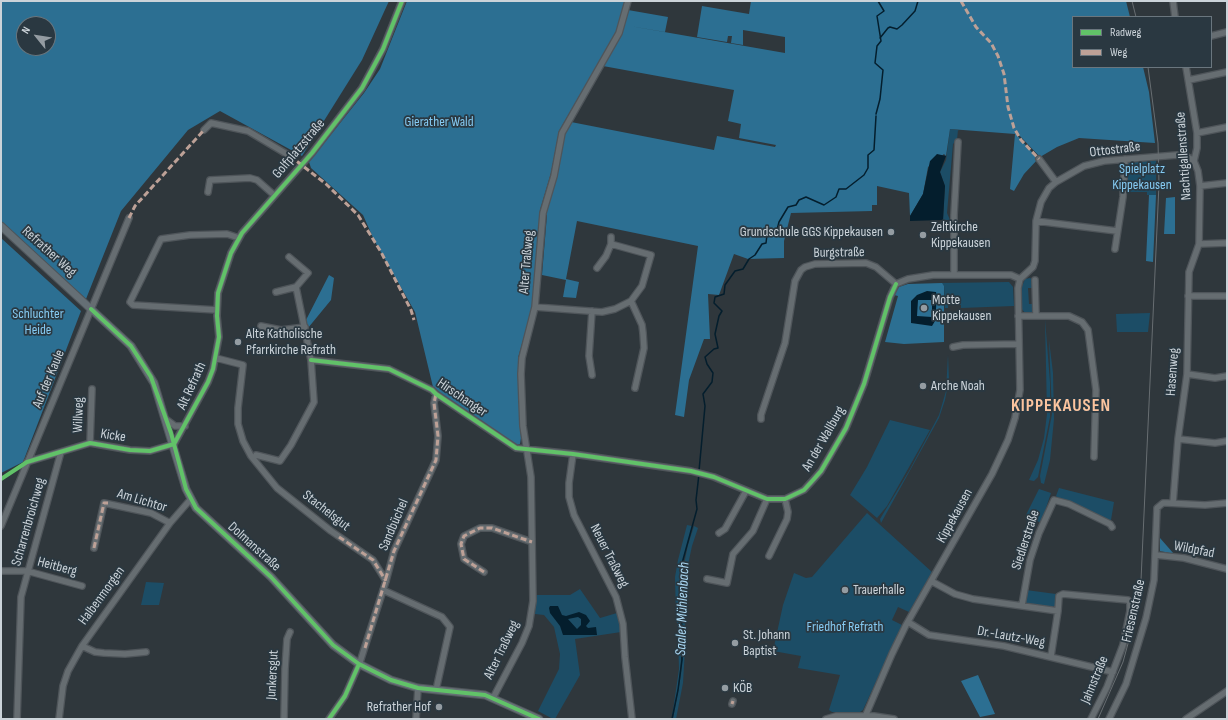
<!DOCTYPE html>
<meta charset="utf-8">
<style>
body{margin:0}
#map{position:relative;width:1228px;height:720px;overflow:hidden;background:#2f373c;font-family:"Sofia Sans Condensed",sans-serif}
canvas{display:block}
.frame{position:absolute;inset:0;border:2px solid #cbd3d9;pointer-events:none}
.legend{position:absolute;left:1072px;top:16px;width:140px;height:52px;box-sizing:border-box;background:#2a3841;border:1px solid #6a767e;margin:0;padding:5px 7px;list-style:none;font-size:12px;color:#cbd3d9}
.legend li{display:flex;align-items:center;gap:8px;height:20px}
.legend b{width:20px;border:1px solid #6a767e}
.north{position:absolute;left:16px;top:16px;width:40px;height:40px;box-sizing:border-box;background:#2a3841;border:1px solid #6a767e;border-radius:50%;rotate:300deg;font-size:11px;font-weight:700;line-height:16px;text-align:center;color:#cbd3d9}
.north::after{content:'';display:block;margin:auto;width:14px;height:18px;background:#949ca2;clip-path:polygon(50% 0,100% 100%,50% 72%,0 100%)}
</style>
<div id="map">
<canvas width="1228" height="720"></canvas>
<div class="frame"></div>
<ul class="legend">
<li><b style="height:5px;background:#61c268"></b>Radweg</li>
<li><b style="height:5px;background:#bda197"></b>Weg</li>
</ul>
<div class="north">N</div>
</div>
<script>
const ctx = document.querySelector('canvas').getContext('2d');
ctx.lineJoin = 'round';
function fill(path, color) { ctx.fillStyle = color; ctx.fill(path, 'evenodd'); }
const poly = rows => new Path2D(rows.map(r => 'M' + r).join(''));
function trace(path, color, width, dash) { ctx.strokeStyle = color; ctx.lineWidth = width; ctx.lineCap = dash ? 'butt' : 'round'; ctx.setLineDash(dash || []); ctx.stroke(path); }
function label(font, color, halo, rows, align = 'center') {
  ctx.font = font + ' "Sofia Sans Condensed",sans-serif'; ctx.lineWidth = 3.5; ctx.setLineDash([]); ctx.textBaseline = 'middle'; ctx.strokeStyle = halo; ctx.fillStyle = color; for (const [text, x, y, turn = 0] of rows) {
    ctx.save(); ctx.translate(x, y); ctx.rotate((+turn || 0) * Math.PI / 180); ctx.textAlign = isNaN(turn) ? turn : align; if (halo) ctx.strokeText(text, 0, 0); ctx.fillText(text, 0, 0); ctx.restore();
  }
}
fill(poly([
 [950,129,965,131,958,130,957,140,953,144,947,213,950,220,943,220,945,186,940,172,946,160],
 [1156,160,1156,195,1147,195,1147,192,1126,192,1128,163],
 [1030,278,1032,279,1033,288,1028,288,1029,304,1033,304,1033,307,1032,312,1025,313,1021,308,1021,289,1025,279],
 [1009,282,1013,287,1014,306,961,308,961,305,948,305,948,308,945,308,944,286,940,283],
 [1150,313,1148,332,1117,332,1116,314],
 [1045,319,1050,382,1050,417,1038,477,1034,481,1029,480,1038,460,1044,438,1047,414],
 [1049,340,1053,373,1054,419,1050,460,1044,484,1041,483,1040,476,1052,414],
 [948,355,949,379,945,400,939,418,881,523,880,519,909,471,939,415,946,391],
 [890,420,930,430,887,506,877,518,850,495,867,467],
 [1059,488,1114,502,1110,526,1059,499,1056,496],
 [1039,489,1051,493,1041,523,1026,515],
 [867,513,932,572,909,612,898,607,892,620,902,625,863,710,860,712,832,712,829,710,840,675,798,668,801,656,773,651,783,605,794,573,806,578,812,577],
 [687,525,692,526,680,574,681,633,678,630,676,617,675,577,678,560],
 [694,526,698,528,692,546,686,574,685,633,682,633,682,574,688,545],
 [146,582,164,583,159,605,141,605],
 [580,589,600,618,617,613,621,632,575,639,580,675,555,719,553,719,538,711,559,669,560,654,554,627,544,615,535,614,536,595,570,595],
 [1026,590,1056,594,1055,606,1052,607,1026,603],
 [678,635,681,635,681,660,678,690,673,714,672,717,679,669],
 [683,649,685,649,683,683,676,719,673,719,681,675]
]), '#1c4d66');
fill(poly([
 [1,1,389,1,362,60,302,156,220,111,188,130,121,211,86,299,1,221],
 [24,24,48,24,48,48,24,48],
 [407,1,625,1,617,31,559,131,551,173,540,210,534,301,518,358,518,388,521,438,520,444,517,445,438,393,433,387,415,312,374,240,363,215,311,168,309,162,364,93,380,69],
 [751,1,1126,1,1130,17,1073,17,1073,67,1143,67,1149,92,1155,143,1079,138,1057,147,1040,157,1018,134,1015,133,1038,159,1024,174,1014,191,1010,189,1015,134,950,129,946,156,944,154,928,167,923,194,910,216,909,193,877,186,877,205,872,205,872,211,791,213,784,241,784,258,748,259,734,254,719,295,708,294,710,339,704,339,689,380,684,417,675,415,698,246,577,221,566,279,579,282,576,298,563,297,566,280,542,275,547,215,545,214,564,133,571,122,714,150,717,136,775,147,776,145,739,138,741,124,728,121,734,90,603,66,624,25,785,53,785,37,743,30,743,45,731,43,732,36,728,36,727,42,697,37,702,6,749,14],
 [628,10,668,17,665,32,624,25],
 [1149,195,1156,195,1153,262,1146,261],
 [1175,197,1175,234,1164,234,1166,198],
 [1,238,81,311,23,462,1,473],
 [329,275,334,278,331,300,308,328,306,327,306,320],
 [942,283,944,286,944,342,904,344,885,342,898,296,894,295,899,287,908,284],
 [1160,538,1174,554,1160,551],
 [978,675,995,714,980,717,961,681]
]), '#2c6f92');
fill(poly([
 [937,154,946,156,940,172,945,186,943,220,910,221,910,216,923,194,930,161],
 [927,291,936,292,937,296,935,321,932,326,911,323,911,301,917,295],
 [918,300,932,300,932,317,917,316],
 [550,606,558,606,562,615,566,616,579,612,586,615,590,621,586,626,588,628,596,627,597,635,563,635,560,626,550,613,549,608],
 [578,617,581,619,581,625,577,629,568,619]
]), '#041e2d');
trace(poly([
 [880,38,888,28,890,27,897,29,902,25,915,11,918,1],
 [876,114,880,99,883,70,875,63,877,46,881,41,877,16,884,11,878,1],
 [699,471,705,406,703,394,712,382,713,373,707,364,705,357,714,349,718,348,715,334,719,316,722,311,714,303,715,297,724,294,725,285,735,271,743,269,749,259,755,255,762,244,766,243,767,235,776,234,779,222,788,207,796,205,799,200,806,197,824,205,836,197,839,189,846,189,864,175,868,168,868,155,874,150,876,116],
 [672,719,678,690,682,660,681,567,697,509,696,500,699,474]
]), '#041e2d', 1.5);
const minor = poly([
 [1173,1,1175,17],
 [1211,36,1227,32],
 [1189,80,1227,72],
 [204,130,211,123,248,131,290,156],
 [1197,133,1227,127],
 [1039,159,1056,182],
 [1200,186,1227,183],
 [208,192,210,180,250,178,257,180,274,195],
 [1036,221,1117,231],
 [1199,244,1227,243],
 [1115,249,1123,197,1125,159],
 [597,268,606,256,611,244,611,237],
 [954,275,954,215,958,142],
 [1020,279,1033,267,1035,261,1036,221,1041,202,1049,188,1056,182,1084,166,1104,161,1177,155,1186,156,1194,161],
 [1035,280,1036,315],
 [276,292,296,287],
 [1188,296,1227,296],
 [631,301,642,325,643,333,644,348,635,388],
 [535,307,602,312,615,309,631,301,642,286,651,255,611,244],
 [217,310,133,305,130,302,161,239,190,235,227,234,239,238],
 [1018,316,1069,316,1082,322,1088,330,1096,390,1094,457],
 [261,326,281,330,305,327],
 [953,347,963,345,1019,344],
 [216,358,243,365,238,408,238,424,243,441,251,456,277,488,331,531,373,560,386,581],
 [311,360,389,369,432,390,436,394,516,448,573,454,691,471,714,477,767,499,785,499,804,490,814,479,821,471,846,428,864,384,890,297,896,284],
 [1187,374,1215,378,1227,376],
 [592,375,589,356,592,311],
 [761,419,761,415,785,343,795,281,801,270,805,267,815,264,866,263,876,267,896,284,908,279,933,275,1011,275,1020,279],
 [167,420,175,426,185,426],
 [1178,439,1215,443,1227,441],
 [90,443,92,389],
 [573,454,569,483,569,497,574,515,616,597,623,624,625,657,632,719],
 [256,455,280,461,291,445,314,402,311,360,296,287,308,273,289,257],
 [27,462,90,443,130,450,150,451,174,444,208,382,213,369,219,337,217,316,218,293,231,253,242,233,312,153,362,88,383,49,402,1],
 [1173,503,1178,439,1187,374,1189,272,1199,244,1200,186,1198,171,1194,161,1197,148,1197,133,1186,67],
 [1,526,129,218],
 [719,533,725,529,746,491],
 [94,548,104,503,151,513,170,523],
 [1156,555,1184,558,1227,569],
 [769,556,787,519,788,512,785,499],
 [1,571,27,571,82,586],
 [484,572,464,559,461,544,464,536,480,528,492,528,532,542],
 [707,579,727,583,733,554,753,531,767,499],
 [931,581,955,594,973,599,1058,611,1059,596,1063,594,1128,600,1130,603,1130,611,1123,645,1107,687,1091,719],
 [383,590,442,617,450,627,436,690],
 [1022,605,1030,560,1039,533,1054,500,1069,504,1110,524,1112,527],
 [908,622,929,635,1004,646,1113,672],
 [82,646,95,652,104,653,125,654,146,652],
 [1051,656,1058,611],
 [493,698,522,643,529,626,533,601,531,477,523,426,521,374,522,358,535,307,543,213,554,176,562,133,619,33,628,1],
 [732,704,733,701],
 [17,719,21,597,61,452],
 [59,719,63,686,68,671,82,646,170,523,190,500],
 [284,719,285,669,287,639,290,632],
 [329,719,345,696,360,662,386,581,394,551,436,460,438,436,434,403,436,394],
 [416,719,418,688],
 [826,719,836,716,874,716,894,719],
 [864,719,892,654,906,625,992,474,1008,440,1015,418,1020,390,1018,288,1020,279],
 [1109,719,1126,684,1146,618,1154,580,1157,508,1163,503,1167,503,1205,505,1227,503],
 [1186,719,1227,691]
]);
const major = poly([
 [1,226,131,346,154,383,186,489,196,508,271,577,333,645,359,664,391,680,418,688,485,695,539,719]
]);
trace(minor, '#4f555a', 8);
trace(major, '#4f555a', 9);
trace(minor, '#666d71', 5.5);
trace(major, '#656f75', 7);
trace(poly([
 [1132,1,1136,17],
 [1098,719,1123,662,1135,618,1141,580,1159,184,1158,143,1148,67]
]), '#686e72', 1);
trace(poly([
 [961,1,976,27,991,43,998,56,1004,74,1008,107,1014,128,1021,140,1039,159],
 [290,156,326,184,358,215,381,252,411,310,414,320],
 [129,218,135,206,204,130],
 [339,537,373,560,386,581],
 [94,548,104,503,108,503],
 [484,572,464,559,461,544,464,536,480,528,492,528,532,542],
 [365,648,394,551,436,460,438,436,434,403,436,394],
 [732,704,733,701]
]), '#bda197', 3, [6, 3]);
trace(poly([
 [91,309,131,346,151,377,171,433,186,489,196,508,271,577,333,645,359,664,391,680,418,688,485,695,539,719],
 [311,360,389,369,432,390,436,394,516,448,573,454,691,471,714,477,767,499,785,499,804,490,814,479,821,471,846,428,864,384,890,297,896,284],
 [174,444,208,382,213,369,219,337,217,316,218,293,231,253,242,233,312,153,362,88,383,49,402,1],
 [1,479,27,462,90,443,130,450,150,451,174,444],
 [329,719,345,696,359,664]
]), '#61c268', 4);
for (const [x, y, r, color] of [
 [891,232,4,"#949ca2"],
 [923,235,4,"#949ca2"],
 [924,308,4,"#949ca2"],
 [238,342,4,"#949ca2"],
 [923,386,4,"#949ca2"],
 [845,590,4,"#949ca2"],
 [735,643,4,"#949ca2"],
 [725,688,4,"#949ca2"],
 [439,707,4,"#949ca2"]
]) { const dot = new Path2D(); dot.arc(x, y, r, 0, 2 * Math.PI); ctx.fillStyle = color; ctx.fill(dot); trace(dot, '#2a3841', 1.5); }
label('14px', '#85caf2', '#2a3841', [
 ["Gierather Wald",439,122],
 ["Spielplatz",1142,169],
 ["Kippekausen",1142,185],
 ["Schluchter",38,314],
 ["Heide",38,330],
 ["Friedhof Refrath",845,627]
]);
label('14px', '#cbd3d9', '#2a3841', [
 ["Golfplatzstraße",299,149,-50],
 ["Ottostraße",1115,150,-7],
 ["Nachtigallenstraße",1184,156,-94],
 ["Refrather Weg",49,252,42],
 ["Burgstraße",839,253,-1],
 ["Alter Traßweg",527,262,-85],
 ["Hasenweg",1173,372,-86],
 ["Auf der Kaule",49,379,-67],
 ["Alt Refrath",192,386,-65],
 ["Hirschanger",462,398,34],
 ["Willweg",79,415,-88],
 ["Kicke",113,436,9],
 ["An der Wallburg",824,439,-60],
 ["Am Lichtor",142,501,17],
 ["Stachelsgut",326,511,38],
 ["Kippekausen",955,516,-61],
 ["Scharrenbroichweg",29,522,-74],
 ["Sandbüchel",394,525,-67],
 ["Siedlerstraße",1026,540,-72],
 ["Dolmanstraße",254,547,42],
 ["Wildpfad",1194,550,11],
 ["Neuer Traßweg",609,556,63],
 ["Heitberg",57,567,15],
 ["Halbenmorgen",102,596,-54],
 ["Friesenstraße",1134,611,-77],
 ["Dr.-Lautz-Weg",1011,637,10],
 ["Alter Traßweg",502,650,-64],
 ["Junkersgut",273,675,-87],
 ["Jahnstraße",1095,680,-67]
]);
label('14px', '#cbd3d9', '#2a3841', [
 ["Zeltkirche",931,227],
 ["Kippekausen",931,243],
 ["Grundschule GGS Kippekausen",883,232,"right"],
 ["Motte",932,300],
 ["Kippekausen",932,316],
 ["Alte Katholische",246,334],
 ["Pfarrkirche Refrath",246,350],
 ["Arche Noah",931,386],
 ["Trauerhalle",853,590],
 ["St. Johann",743,635],
 ["Baptist",743,651],
 ["KÖB",733,688],
 ["Refrather Hof",431,707,"right"]
], 'left');
label('italic 15px', '#a9d6f1', '#2a3841', [
 ["Saaler Mühlenbach",683,609,-88]
]);
ctx.letterSpacing = '1px';
label('bold 18px', '#fbc49f', '#2a3841', [
 ["KIPPEKAUSEN",1061,406]
]);
ctx.letterSpacing = '0px';
</script>
